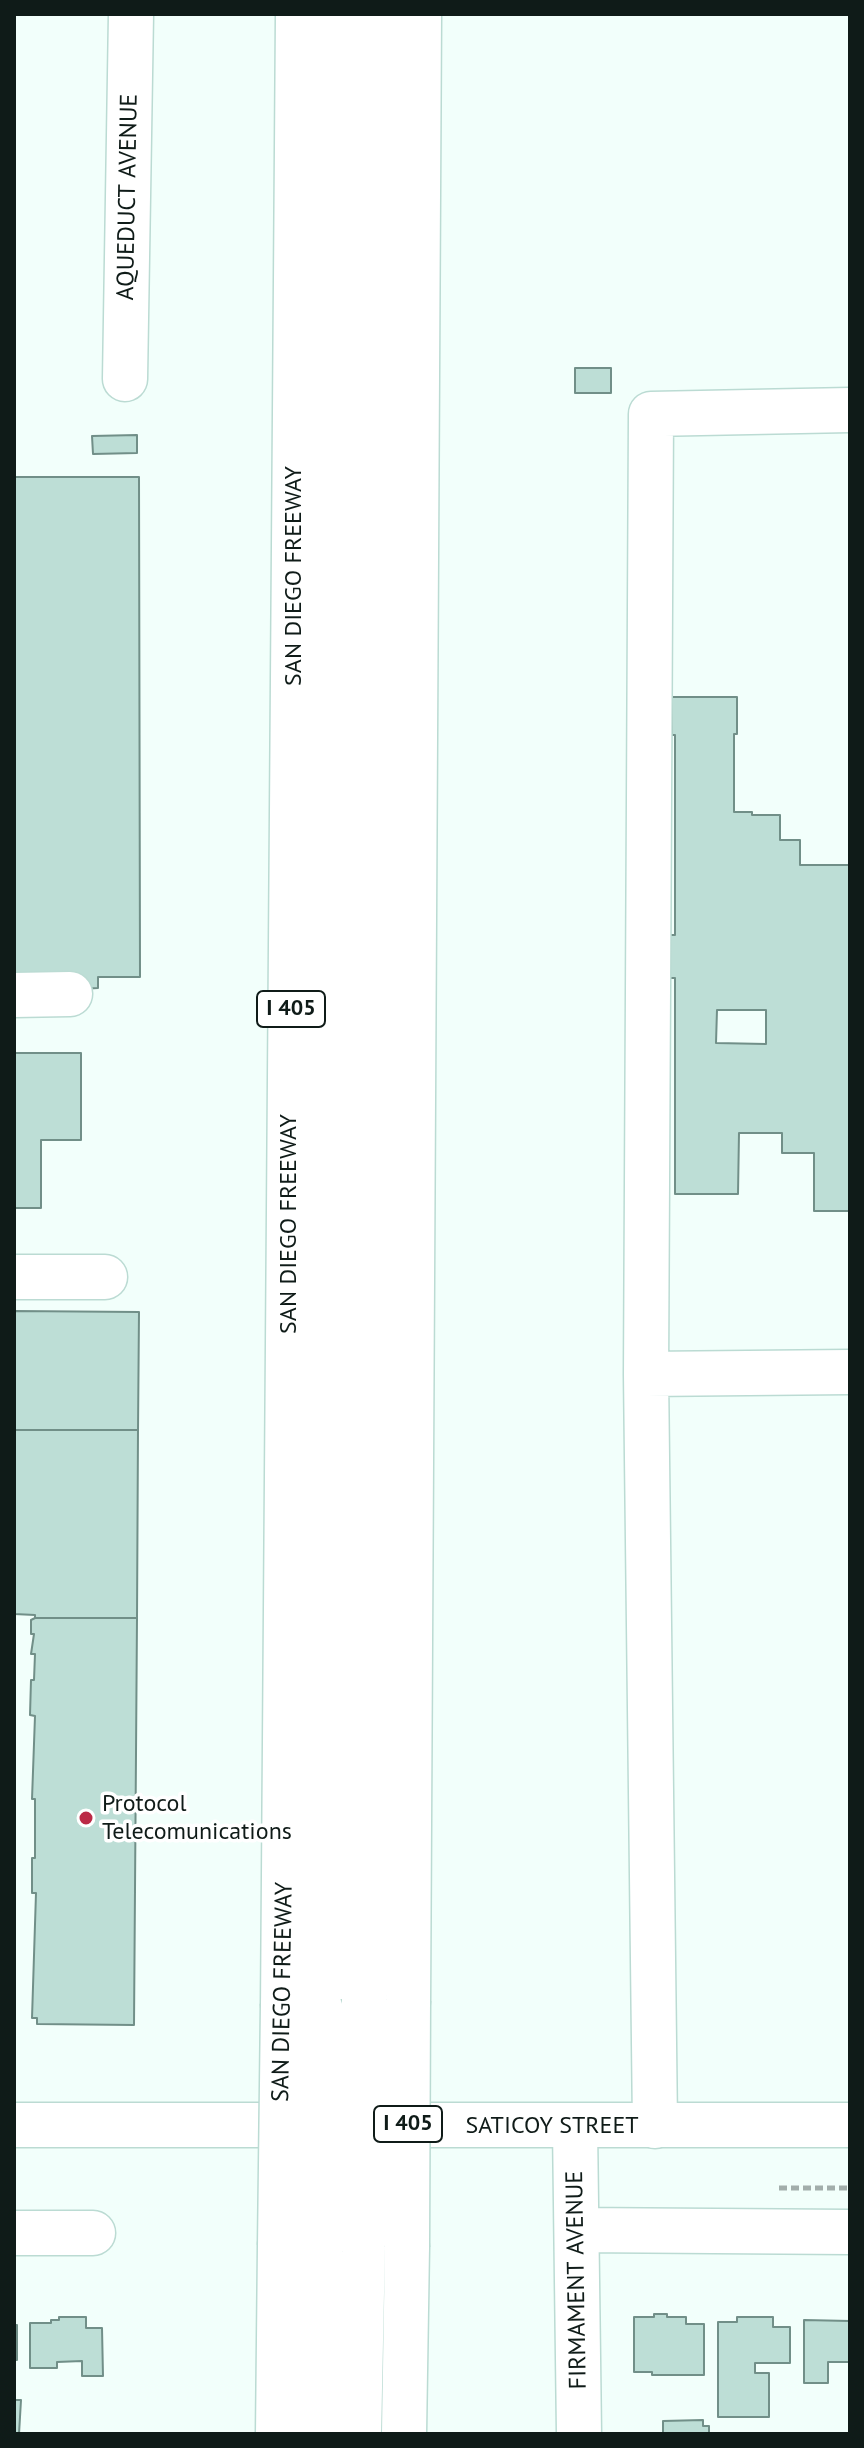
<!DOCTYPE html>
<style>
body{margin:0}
#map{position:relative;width:864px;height:2448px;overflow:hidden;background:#f2fffb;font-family:"PT Sans",sans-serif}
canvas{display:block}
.frame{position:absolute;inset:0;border:16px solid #0f1b18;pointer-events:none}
</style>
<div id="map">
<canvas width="864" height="2448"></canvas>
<div class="frame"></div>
</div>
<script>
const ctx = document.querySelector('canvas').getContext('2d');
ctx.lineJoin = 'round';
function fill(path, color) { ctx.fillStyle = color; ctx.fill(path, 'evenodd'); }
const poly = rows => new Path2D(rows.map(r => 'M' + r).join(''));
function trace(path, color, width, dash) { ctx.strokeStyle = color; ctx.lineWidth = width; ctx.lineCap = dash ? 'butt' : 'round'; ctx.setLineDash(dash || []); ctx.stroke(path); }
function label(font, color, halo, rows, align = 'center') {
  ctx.font = font + ' "PT Sans",sans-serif'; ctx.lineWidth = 7; ctx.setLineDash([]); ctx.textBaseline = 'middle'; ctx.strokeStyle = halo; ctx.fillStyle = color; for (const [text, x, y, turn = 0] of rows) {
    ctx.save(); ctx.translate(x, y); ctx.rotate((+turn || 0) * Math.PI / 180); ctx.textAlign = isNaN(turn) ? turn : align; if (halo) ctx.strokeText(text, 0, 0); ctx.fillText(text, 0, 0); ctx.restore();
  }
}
const building = poly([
 [575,368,611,368,611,393,575,393,575,368],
 [137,435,137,453,93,454,92,436,137,435],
 [14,477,139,477,140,977,98,977,98,988,81,989,14,977,14,477],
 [672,697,737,697,737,734,734,734,734,812,752,812,752,815,780,815,780,840,800,840,800,865,850,865,850,1211,814,1211,814,1153,782,1153,782,1133,739,1133,738,1194,675,1194,675,978,669,978,669,935,675,935,675,735,672,735,672,697],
 [717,1010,766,1010,766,1044,716,1043,717,1010],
 [14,1053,81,1053,81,1140,41,1140,41,1208,14,1208,14,1053],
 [14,1311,139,1312,138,1430,14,1430,14,1311],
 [14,1430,138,1430,137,1618,35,1618,35,1615,14,1614,14,1430],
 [35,1618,137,1618,134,2025,37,2024,37,2018,32,2018,36,1893,32,1893,32,1858,35,1858,35,1799,32,1799,35,1716,30,1715,31,1680,34,1680,35,1654,31,1654,34,1634,31,1634,31,1620,35,1618],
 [654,2314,667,2314,667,2317,686,2317,686,2324,704,2324,704,2375,652,2375,652,2372,634,2372,634,2317,654,2317,654,2314],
 [59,2317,86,2317,86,2328,102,2328,103,2376,82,2376,82,2361,57,2362,57,2368,30,2368,30,2323,51,2323,51,2320,59,2320,59,2317],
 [737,2317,773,2317,773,2327,790,2327,790,2363,755,2363,755,2373,769,2373,769,2417,718,2417,718,2322,737,2322,737,2317],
 [804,2320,850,2321,850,2362,828,2362,828,2383,804,2383,804,2320],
 [14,2325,17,2325,17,2360,14,2360,14,2325],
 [14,2400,21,2400,19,2434,14,2434,14,2400],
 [703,2420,703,2426,709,2426,709,2434,663,2434,663,2421,703,2420]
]);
fill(building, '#bdded6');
trace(building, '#718f88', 2);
const minor = poly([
 [125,379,131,14],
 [14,995,70,994],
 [14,1277,105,1277],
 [646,1374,651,414,850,410],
 [655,2126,646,1374,850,1372],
 [575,2127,579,2434],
 [578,2230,850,2232],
 [14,2233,93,2233]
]);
const major = poly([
 [14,2125,850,2125]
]);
const highway = poly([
 [364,1999,380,14],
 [408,2001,419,14],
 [283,2004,298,14],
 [321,2010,338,14],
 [278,2434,280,2245],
 [317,2434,320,2252],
 [359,2434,363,2245],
 [404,2434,407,2247]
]);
trace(minor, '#bbdbd3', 47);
trace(major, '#bbdbd3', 47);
trace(highway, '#bbdbd3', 47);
trace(poly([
 [779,2188,850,2188]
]), '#a2aeab', 5, [8, 4]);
trace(minor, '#fff', 44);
trace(major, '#fff', 44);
trace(highway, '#fff', 44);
const highwayBridge = poly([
 [280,2245,283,2004],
 [363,2245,364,1999],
 [407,2247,408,2001],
 [320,2252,321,2010]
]);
trace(highwayBridge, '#bbdbd3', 47, []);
trace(highwayBridge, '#fff', 44);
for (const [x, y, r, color] of [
 [86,1818,8,"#bb2a46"]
]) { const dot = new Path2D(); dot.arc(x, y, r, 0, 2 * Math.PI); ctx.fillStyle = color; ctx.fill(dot); trace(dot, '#fff', 3); }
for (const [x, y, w] of [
 [291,1009,68],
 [408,2124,68]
]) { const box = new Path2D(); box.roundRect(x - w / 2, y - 18, w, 36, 6); ctx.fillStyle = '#fff'; ctx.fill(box); trace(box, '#0f1b18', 2); }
label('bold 22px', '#0f1b18', null, [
 ["I 405",291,1009],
 ["I 405",408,2124]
]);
label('24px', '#0f1b18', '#fff', [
 ["AQUEDUCT AVENUE",128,197,-89],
 ["SAN DIEGO FREEWAY",294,576,-90],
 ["SAN DIEGO FREEWAY",289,1224,-90],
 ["SAN DIEGO FREEWAY",283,1992,-89],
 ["SATICOY STREET",552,2126],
 ["FIRMAMENT AVENUE",577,2280,-91]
]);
label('24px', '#0f1b18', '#fff', [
 ["Protocol",102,1804],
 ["Telecomunications",102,1832]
], 'left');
</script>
